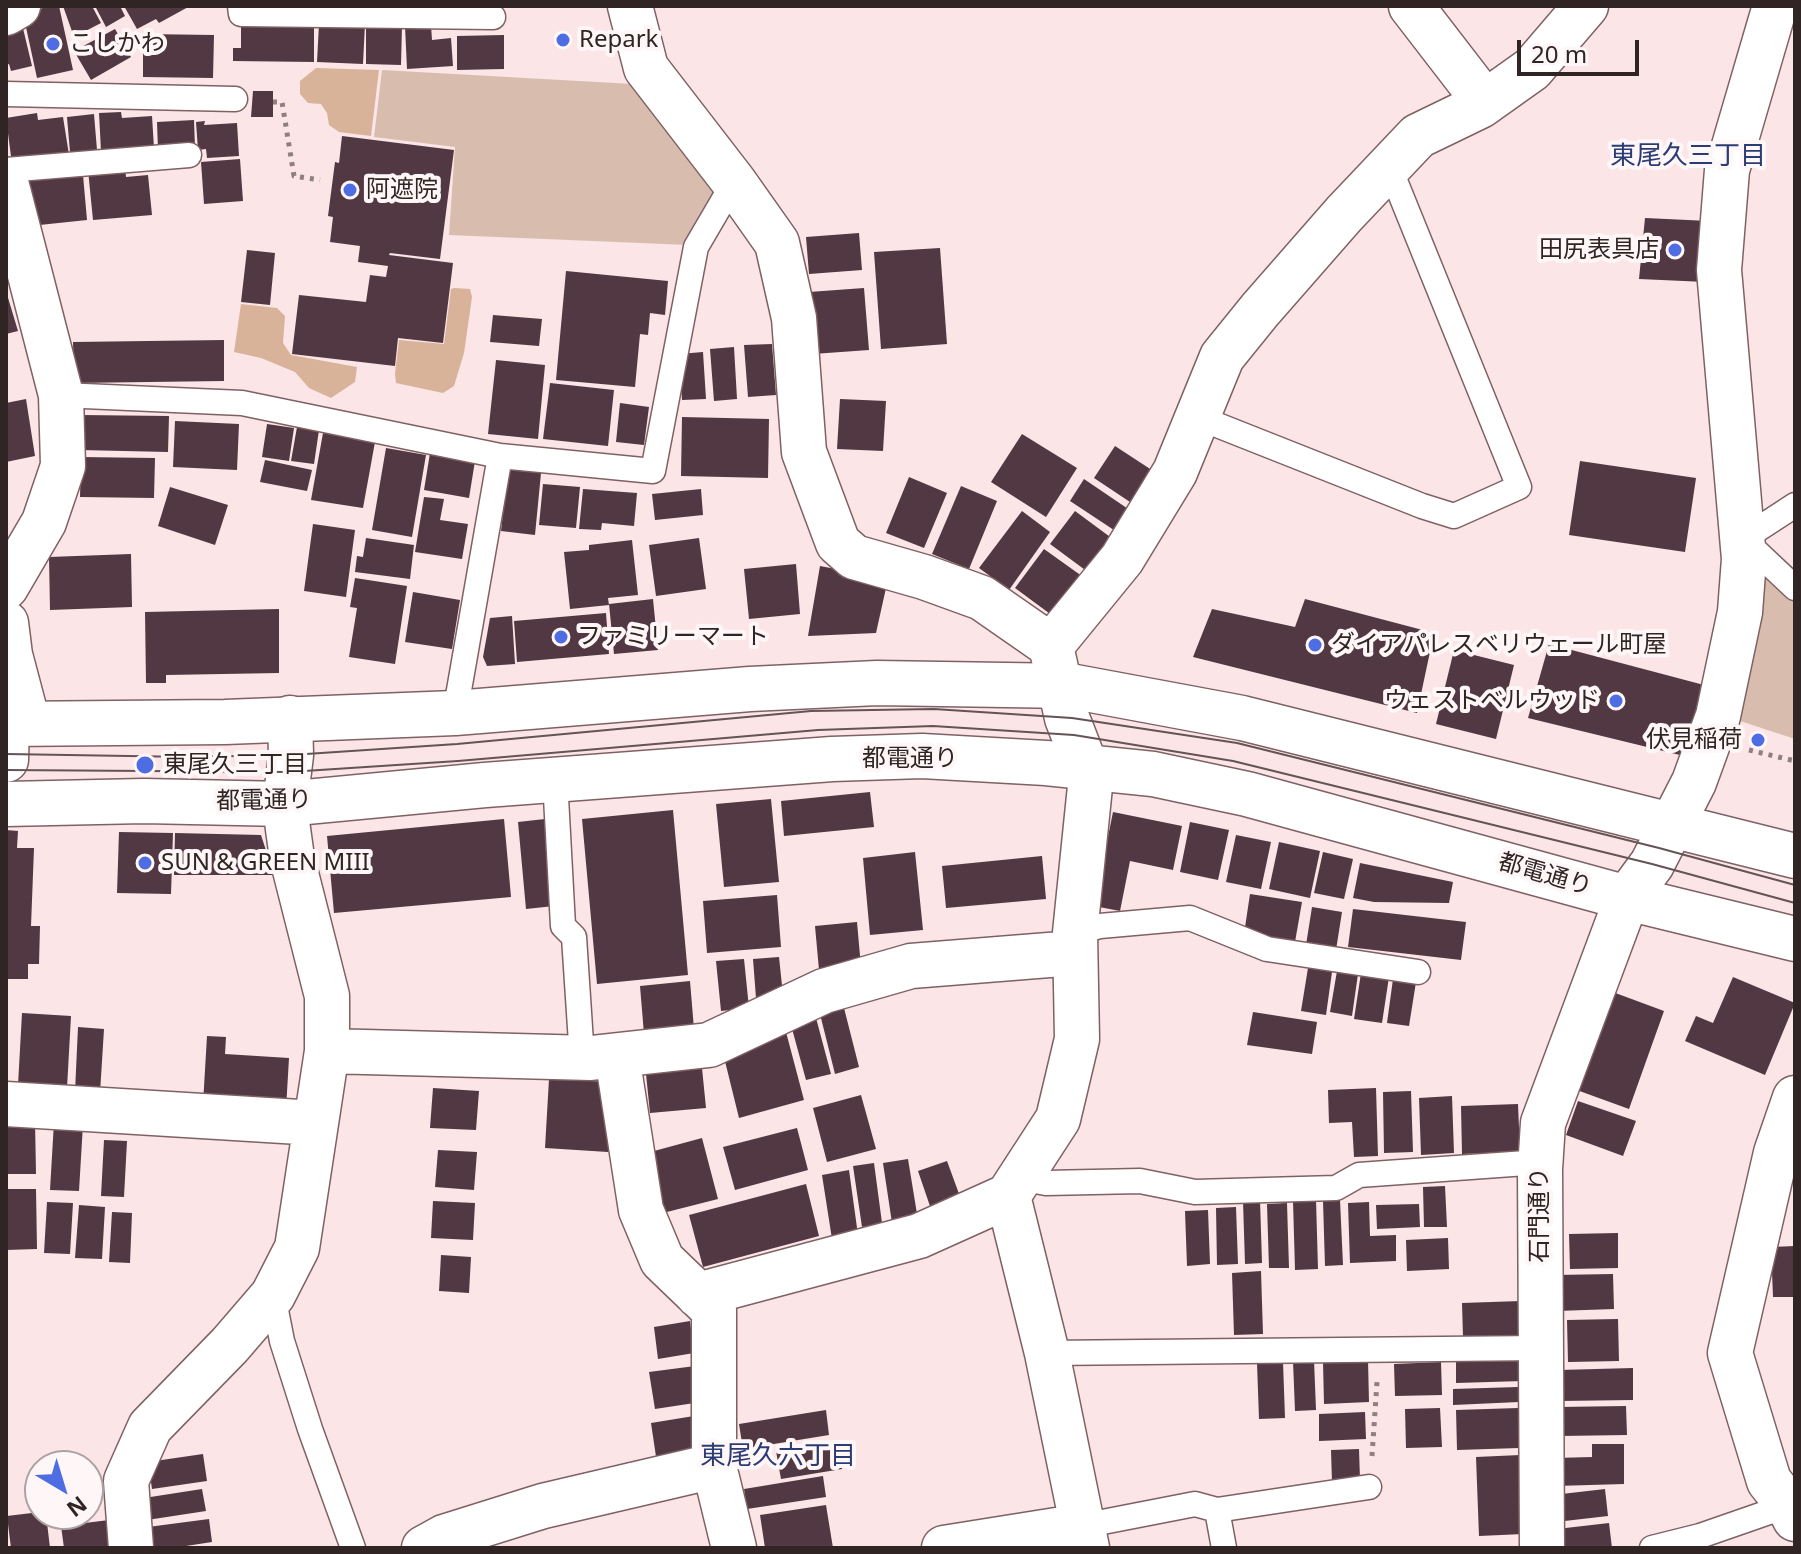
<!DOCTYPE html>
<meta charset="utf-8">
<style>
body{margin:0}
#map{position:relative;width:1801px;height:1554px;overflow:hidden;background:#fbe5e7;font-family:"Noto Sans",sans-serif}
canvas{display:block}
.frame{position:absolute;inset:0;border:8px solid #312425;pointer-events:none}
.north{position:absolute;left:24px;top:1450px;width:80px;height:80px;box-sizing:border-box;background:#fef6f7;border:2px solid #aca2a3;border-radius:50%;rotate:142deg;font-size:22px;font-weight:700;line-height:32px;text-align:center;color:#312425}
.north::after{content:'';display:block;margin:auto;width:28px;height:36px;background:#4e6de2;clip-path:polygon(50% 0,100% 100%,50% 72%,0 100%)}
.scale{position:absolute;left:1517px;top:40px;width:122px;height:36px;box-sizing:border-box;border:4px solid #312425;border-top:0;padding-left:10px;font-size:24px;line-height:28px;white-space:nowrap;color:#312425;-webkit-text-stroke:6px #fef6f7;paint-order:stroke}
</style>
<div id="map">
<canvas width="1801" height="1554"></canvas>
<div class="frame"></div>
<div class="north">N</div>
<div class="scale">20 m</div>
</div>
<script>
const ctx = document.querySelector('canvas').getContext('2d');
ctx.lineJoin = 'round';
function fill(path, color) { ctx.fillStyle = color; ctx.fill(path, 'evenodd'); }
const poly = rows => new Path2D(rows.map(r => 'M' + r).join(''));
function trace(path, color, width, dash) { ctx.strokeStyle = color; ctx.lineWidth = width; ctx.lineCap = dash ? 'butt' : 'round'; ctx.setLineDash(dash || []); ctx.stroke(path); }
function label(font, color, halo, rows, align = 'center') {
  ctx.font = font + ' "Noto Sans","Noto Sans JP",sans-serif'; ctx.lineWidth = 8; ctx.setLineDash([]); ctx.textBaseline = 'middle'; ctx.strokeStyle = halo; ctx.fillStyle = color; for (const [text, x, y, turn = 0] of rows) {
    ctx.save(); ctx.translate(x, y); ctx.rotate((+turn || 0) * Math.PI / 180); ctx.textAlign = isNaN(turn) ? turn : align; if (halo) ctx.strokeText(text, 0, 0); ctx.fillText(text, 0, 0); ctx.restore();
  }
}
fill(poly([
 [382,70,633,84,720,194,688,245,449,235,455,147,374,137],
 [1766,574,1795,601,1795,739,1728,717,1753,576]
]), '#d8bdae');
fill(poly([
 [316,68,379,70,371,136,339,132,329,125,327,113,321,104,308,103,300,94,300,81],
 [454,288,470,289,472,297,464,353,454,386,443,393,396,383,395,374,399,340,444,344,451,289],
 [241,304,277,308,285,316,283,343,291,355,357,367,355,382,331,398,309,388,295,372,261,358,234,352]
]), '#d9b29a');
fill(poly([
 [46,6,59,6,73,70,37,78,24,18],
 [63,6,92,6,101,23,74,37],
 [95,6,120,6,125,16,106,27],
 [124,6,190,6,159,23,156,19,137,29],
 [21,20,32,66,11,71,9,64,6,65,6,32],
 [319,24,365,24,363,64,317,62],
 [241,25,314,26,314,62,233,61,233,48,241,48],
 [431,25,432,40,451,38,453,66,407,69,405,26],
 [366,26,402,26,401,65,366,64],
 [115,29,131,57,91,80,74,51],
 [143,34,214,35,213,78,143,77],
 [504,35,504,69,457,70,457,36],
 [253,91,273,91,273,117,251,117],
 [121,112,122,118,152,116,154,148,101,151,99,113],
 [37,113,38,120,63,117,69,155,12,164,6,118],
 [94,114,97,150,70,152,67,117],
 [194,120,195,148,158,150,157,122],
 [205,121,204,125,237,123,239,156,207,158,206,149,198,150,196,122],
 [342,136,454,150,440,259,390,253,389,255,453,263,443,343,398,338,395,366,292,354,299,295,366,302,370,275,386,277,388,266,358,262,360,246,330,242,333,217,328,216,335,162,339,163],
 [240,159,243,201,204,204,201,162],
 [125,166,126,177,148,175,152,215,93,220,88,170],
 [83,175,87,220,30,226,25,180],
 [1645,218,1709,221,1706,282,1639,279],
 [859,233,862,270,809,274,806,237],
 [940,248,947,344,881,349,874,252],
 [247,250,275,253,270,305,241,302],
 [566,271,668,281,665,315,650,313,648,335,640,334,635,387,556,380],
 [864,288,869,350,813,354,809,292],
 [6,291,18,331,6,334],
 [493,315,542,319,539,346,490,342],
 [224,340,224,381,74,383,73,342],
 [772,344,776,395,748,397,744,345],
 [734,347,737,399,714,401,710,349],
 [703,352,706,399,682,400,679,354],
 [496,360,545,365,538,439,488,434],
 [550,383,614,390,608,446,543,439],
 [26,399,35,456,6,462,6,403],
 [840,399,886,401,883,451,837,449],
 [620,403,649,407,644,445,616,442],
 [81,415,169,416,168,452,80,450],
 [682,417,769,419,768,478,681,476],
 [175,421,239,424,237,470,173,467],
 [267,424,294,428,289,461,262,457],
 [297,427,319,430,314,464,291,461],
 [323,433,375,442,363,508,311,500],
 [1022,434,1077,468,1046,517,991,482],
 [1115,446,1164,478,1142,510,1094,478],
 [386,448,426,455,412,537,372,530],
 [430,453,475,461,469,498,424,490],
 [81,457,155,458,154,498,80,497],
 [265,460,312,470,307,491,260,482],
 [1580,461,1696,478,1685,552,1569,535],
 [508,469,541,473,535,535,501,531],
 [909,477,947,493,924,548,886,533],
 [1084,479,1140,517,1126,538,1070,501],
 [543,484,580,487,576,528,539,525],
 [961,486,997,501,969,569,932,554],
 [170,487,228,505,215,545,158,526],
 [583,489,637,493,634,526,602,523,601,530,579,529],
 [701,489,703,515,655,520,652,494],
 [424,497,444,499,440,520,468,524,462,559,415,552],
 [1022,511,1050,532,1009,590,979,568],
 [1075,511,1121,545,1096,578,1050,544],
 [313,524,355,530,346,597,304,591],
 [366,538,414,545,410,579,355,572,357,556,363,557],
 [699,538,706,589,656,596,649,545],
 [632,540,638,595,608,598,609,605,570,609,564,552,589,550,589,545],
 [1044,549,1086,579,1057,619,1015,588],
 [131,554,132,607,50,610,49,557],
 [796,564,800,614,749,619,744,569],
 [820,566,888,579,876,633,808,636],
 [355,578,407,586,395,664,349,657,357,608,350,607],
 [413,592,460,600,452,649,405,642],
 [653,599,658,650,614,654,609,604],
 [1305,599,1434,633,1417,713,1193,657,1212,609,1295,627],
 [279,609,279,673,166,675,166,683,146,683,145,612],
 [606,613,609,654,517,662,514,621],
 [512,616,515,664,487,666,483,657,490,618],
 [1549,644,1704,685,1684,756,1528,718],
 [1454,650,1514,665,1496,739,1436,724],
 [870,792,874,827,784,836,781,801],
 [771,799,779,882,724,887,716,804],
 [673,810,688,975,597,984,582,819],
 [1113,812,1182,826,1173,870,1130,861,1120,911,1094,906],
 [504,819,511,897,334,913,327,836],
 [545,819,554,906,526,909,518,822],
 [1190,822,1229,830,1218,880,1180,872],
 [6,830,18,831,17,848,34,848,31,926,40,926,39,964,28,964,28,979,6,979],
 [119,832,173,833,171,894,117,893],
 [175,833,261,835,274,875,174,875],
 [1236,835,1271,842,1261,889,1226,882],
 [1279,842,1320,851,1310,898,1269,889],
 [915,852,923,930,870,935,863,858],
 [1323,852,1353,859,1344,899,1314,893],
 [1042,856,1046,899,946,908,942,866],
 [1360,863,1453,882,1449,903,1374,902,1353,898],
 [1250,894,1302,902,1295,942,1244,934],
 [777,895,781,947,707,953,703,901],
 [1312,907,1342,912,1336,950,1306,945],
 [1353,909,1466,922,1461,960,1348,947],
 [857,922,861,967,819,970,815,926],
 [779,957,783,995,756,998,753,959],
 [744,959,749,1008,721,1011,716,961],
 [1308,968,1332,972,1326,1015,1301,1011],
 [1337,971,1358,974,1352,1016,1330,1012],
 [1361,973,1389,977,1382,1023,1354,1019],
 [1733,977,1795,1003,1765,1075,1685,1041,1696,1016,1713,1023],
 [1393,979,1416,982,1409,1026,1387,1023],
 [690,981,694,1029,644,1034,640,986],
 [1610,991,1664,1011,1629,1109,1574,1089],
 [844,1008,859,1067,835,1074,820,1014],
 [1253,1012,1317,1022,1312,1054,1247,1045],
 [22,1013,71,1016,67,1088,18,1085],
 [816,1018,831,1074,806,1080,791,1025],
 [78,1027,104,1029,100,1093,75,1092],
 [786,1032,804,1100,739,1118,722,1049],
 [207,1036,226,1037,225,1054,289,1058,286,1109,203,1104],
 [702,1068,706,1108,650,1113,646,1074],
 [549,1079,612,1082,608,1152,545,1148],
 [433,1088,479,1091,476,1130,430,1128],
 [1376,1088,1378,1156,1354,1157,1352,1122,1329,1123,1328,1090],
 [1411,1091,1413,1152,1384,1153,1383,1092],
 [861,1095,876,1149,827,1162,813,1108],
 [1452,1096,1454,1153,1421,1155,1419,1098],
 [1578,1101,1636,1121,1623,1156,1566,1135],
 [1518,1104,1520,1152,1462,1154,1461,1106],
 [6,1121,35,1121,36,1174,6,1174],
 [54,1122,83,1124,79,1191,50,1190],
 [797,1128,808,1170,735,1190,723,1147],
 [702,1138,718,1199,659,1214,643,1154],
 [104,1140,127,1141,124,1197,101,1196],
 [438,1150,477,1152,474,1190,435,1187],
 [908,1159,918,1220,892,1223,883,1163],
 [947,1161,962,1202,932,1212,918,1171],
 [874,1163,882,1223,862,1227,853,1166],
 [849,1170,858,1235,832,1239,822,1175],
 [806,1184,819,1236,703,1267,689,1215],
 [1445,1186,1447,1227,1424,1227,1423,1187],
 [6,1189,36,1189,37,1249,6,1250],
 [1260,1200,1262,1263,1245,1264,1243,1201],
 [1316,1200,1318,1269,1295,1270,1293,1201],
 [1340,1200,1343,1265,1325,1266,1323,1201],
 [433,1201,475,1203,473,1240,431,1238],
 [47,1202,73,1203,70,1254,44,1253],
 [1369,1202,1370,1236,1396,1235,1396,1261,1350,1263,1348,1203],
 [1287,1203,1289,1268,1269,1268,1267,1204],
 [1419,1204,1420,1227,1377,1229,1376,1205],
 [79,1205,105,1207,102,1259,75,1258],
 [1236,1207,1238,1264,1217,1265,1216,1208],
 [1208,1210,1210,1264,1187,1266,1185,1211],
 [112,1212,132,1213,130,1263,109,1262],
 [1618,1233,1618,1268,1570,1269,1569,1234],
 [1448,1238,1449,1269,1407,1271,1406,1240],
 [1795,1246,1795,1297,1773,1297,1771,1247],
 [441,1255,471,1257,469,1293,439,1291],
 [1261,1271,1263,1334,1234,1335,1232,1273],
 [1613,1274,1614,1309,1557,1311,1556,1275],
 [1521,1301,1522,1335,1463,1337,1462,1303],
 [1618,1319,1619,1361,1568,1362,1567,1320],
 [690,1321,694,1353,658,1359,654,1327],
 [1522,1356,1523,1381,1456,1383,1456,1359],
 [1314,1360,1316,1410,1295,1411,1293,1361],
 [1368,1360,1369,1402,1324,1404,1323,1362],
 [1283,1362,1285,1418,1259,1419,1257,1363],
 [1441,1362,1442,1395,1395,1396,1394,1364],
 [695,1366,701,1402,655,1409,649,1372],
 [1633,1368,1633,1400,1560,1401,1559,1370],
 [1518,1387,1519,1402,1453,1405,1453,1389],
 [1626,1406,1627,1435,1559,1436,1559,1407],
 [1440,1408,1442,1447,1406,1448,1405,1409],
 [1518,1408,1519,1448,1457,1450,1456,1410],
 [826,1410,829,1435,743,1449,739,1424],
 [1365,1412,1366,1439,1319,1441,1319,1414],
 [700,1415,707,1463,658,1470,651,1423],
 [838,1441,842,1469,781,1479,776,1451],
 [1592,1444,1624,1444,1624,1484,1555,1486,1555,1458,1592,1457],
 [1359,1449,1360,1480,1332,1482,1331,1450],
 [203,1454,207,1481,152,1489,148,1462],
 [1520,1455,1523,1534,1479,1536,1476,1457],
 [823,1476,826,1497,747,1509,744,1489],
 [202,1489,206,1511,147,1520,144,1498],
 [1605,1489,1608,1516,1556,1522,1553,1495],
 [826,1505,833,1548,765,1548,760,1515],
 [40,1512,46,1514,50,1548,11,1548,7,1516],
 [209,1519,212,1542,173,1548,151,1548,148,1527],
 [109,1520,113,1548,64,1548,61,1526],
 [1609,1523,1612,1548,1559,1548,1557,1529]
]), '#513843');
const service = poly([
 [240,6,241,14,493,17],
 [6,94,235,99],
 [6,170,189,155],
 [61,395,242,403,500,456,653,471,696,247,734,182],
 [1197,417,1422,506,1454,516,1519,487,1389,166],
 [1795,505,1743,539,1795,588],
 [455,713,500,456],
 [555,779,563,926,574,937,582,1058],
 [1075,933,1100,926,1190,918,1267,949,1418,972],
 [1019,1178,1046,1183,1140,1181,1195,1192,1336,1188,1359,1175,1540,1162],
 [273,1295,282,1341,310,1429,353,1548],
 [1047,1353,1541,1348],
 [1217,1510,1224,1548],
 [1082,1526,1195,1504,1217,1510,1369,1487],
 [1652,1548,1700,1536,1795,1503]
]);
const minor = poly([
 [630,6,646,68,734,182,777,243,794,318,804,452,838,543,854,557,924,577,982,598,1051,646,1067,718,1086,767],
 [1411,6,1485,102],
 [6,13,18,6],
 [6,182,61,395,63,466,44,522,6,587],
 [6,623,10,655,28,723],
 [1051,646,1122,559,1175,472,1222,357,1260,310,1344,214,1418,136,1480,106,1532,69,1586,6],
 [6,760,7,724],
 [327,1051,591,1058,709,1045,824,991,911,966,1074,953],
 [617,1056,641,1210,662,1260,714,1310,714,1466,734,1548],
 [1795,1098,1776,1153,1730,1353,1769,1481,1788,1505,1795,1519],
 [6,1104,316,1123],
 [698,1295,919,1236,1008,1196],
 [131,1548,126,1481,150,1427,230,1345,273,1295,297,1248,327,1051,327,996,292,858,288,829,285,804,291,755,290,718],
 [424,1548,444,1537,543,1506,714,1466],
 [944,1548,1082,1526],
 [1087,1548,1047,1353,1008,1196,1058,1119,1077,1039,1075,933,1092,767],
 [1542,1548,1540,1169,1543,1123,1627,898,1652,864,1694,782,1718,716,1740,612,1744,559,1719,270,1727,170,1775,6]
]);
const primary = poly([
 [6,724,225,722,455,713,750,689,877,683,1070,686,1242,718,1795,856],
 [6,804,144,801,285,804,485,785,832,759,922,756,1046,763,1153,774,1247,794,1627,898,1795,939]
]);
trace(service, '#7f6164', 27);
trace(minor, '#7f6164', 47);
trace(primary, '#7f6164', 47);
trace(poly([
 [273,102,282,102,294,176,320,180],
 [1749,750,1795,761],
 [1372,1456,1377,1382]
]), '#907f81', 5, [4, 6]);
trace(service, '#fff', 24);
trace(minor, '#fff', 44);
trace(primary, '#fff', 44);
trace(poly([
 [6,754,190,757,291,755,457,744,811,711,934,709,1072,718,1237,743,1659,848,1795,885],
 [6,770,289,772,458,761,818,730,933,726,1074,735,1233,761,1652,864,1795,903]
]), '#645456', 2);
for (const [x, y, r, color] of [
 [563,40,8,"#4e6de2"],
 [53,44,8,"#4e6de2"],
 [350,190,8,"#4e6de2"],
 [1675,250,8,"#4e6de2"],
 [561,637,8,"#4e6de2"],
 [1315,645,8,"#4e6de2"],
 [1616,701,8,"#4e6de2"],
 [1758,740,8,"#4e6de2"],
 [145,765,10,"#4e6de2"],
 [145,863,8,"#4e6de2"]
]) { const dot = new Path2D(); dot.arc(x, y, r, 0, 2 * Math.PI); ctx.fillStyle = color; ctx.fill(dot); trace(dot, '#fef6f7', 3); }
label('24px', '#312425', '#fef6f7', [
 ["Repark",579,40],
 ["こしかわ",69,44],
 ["阿遮院",366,190],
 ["田尻表具店",1659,250,"right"],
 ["ファミリーマート",577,637],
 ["ダイアパレスベリウェール町屋",1331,645],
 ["ウェストベルウッド",1600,701,"right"],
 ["伏見稲荷",1742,740,"right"],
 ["東尾久三丁目",163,765],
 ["SUN & GREEN MIII",161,863]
], 'left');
label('24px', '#312425', '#fef6f7', [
 ["都電通り",910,759],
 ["都電通り",264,801,-1],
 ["都電通り",1545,875,16],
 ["石門通り",1540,1215,-90]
]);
label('26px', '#2b3c75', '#fef6f7', [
 ["東尾久三丁目",1688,157],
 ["東尾久六丁目",778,1457]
]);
</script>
